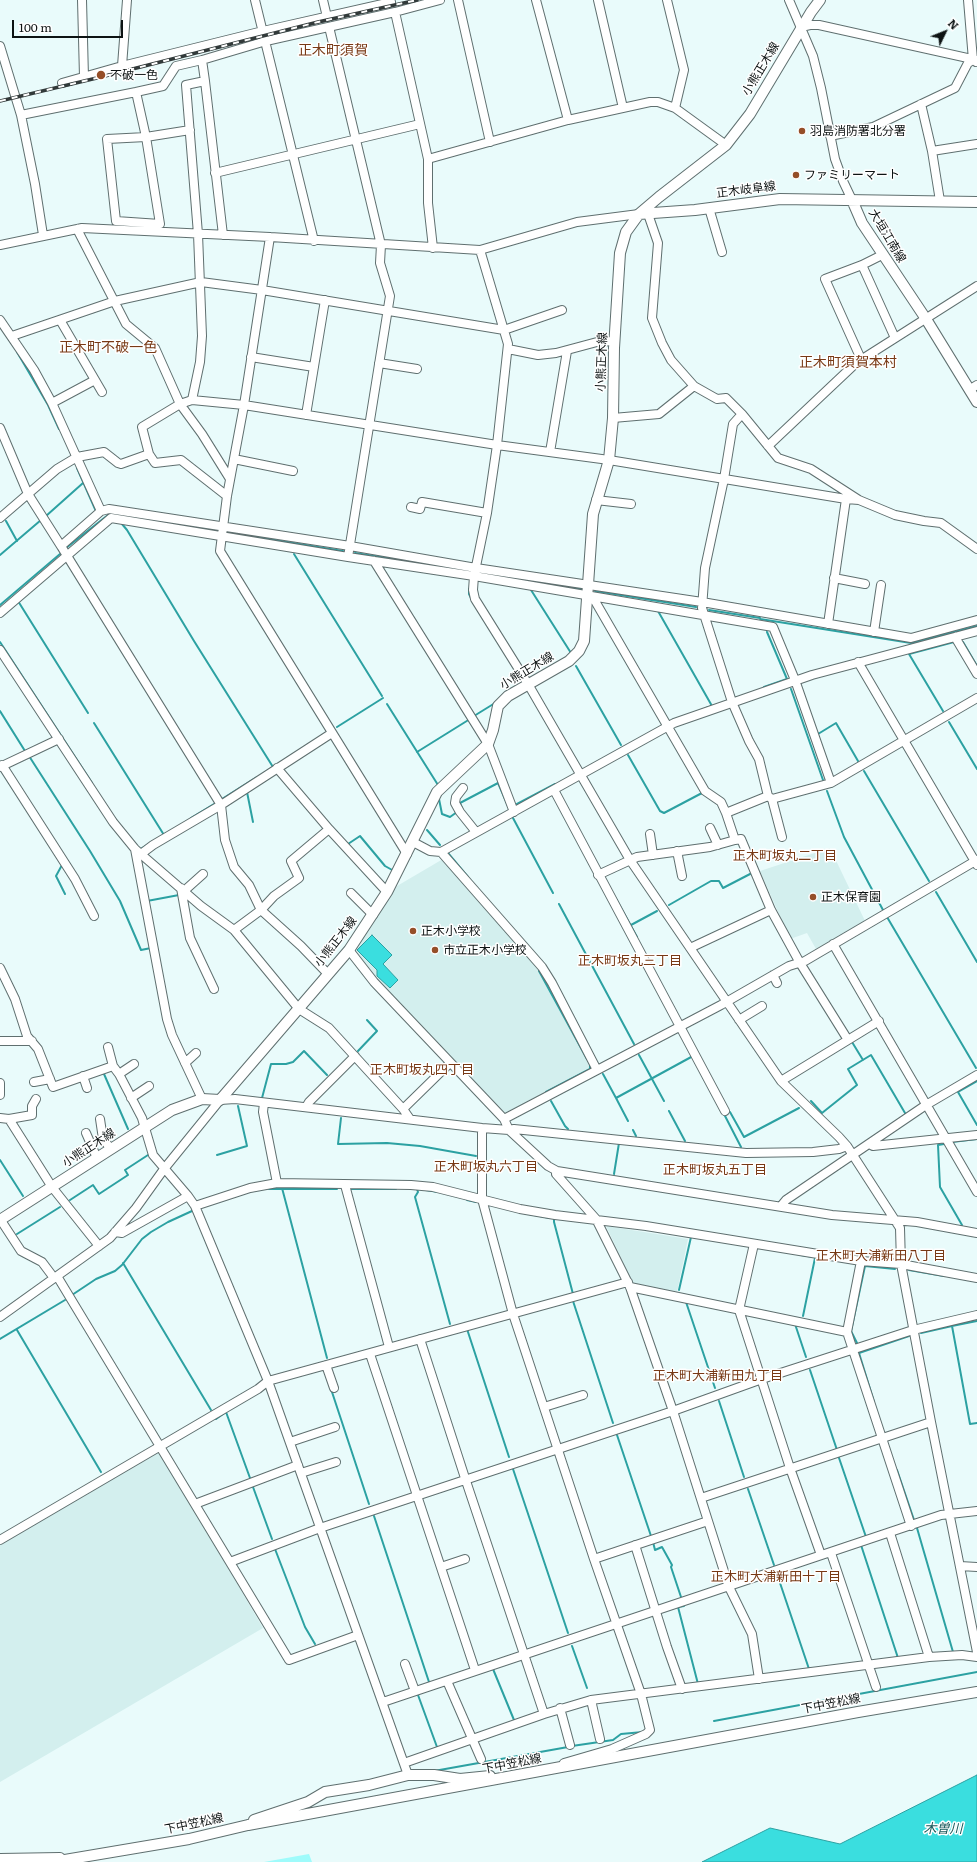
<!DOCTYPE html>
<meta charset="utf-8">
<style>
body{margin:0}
#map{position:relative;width:977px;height:1862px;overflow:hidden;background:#e9fbfb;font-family:Literata,serif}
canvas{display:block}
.north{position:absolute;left:925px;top:12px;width:40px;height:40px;-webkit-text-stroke:3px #fff;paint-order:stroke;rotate:47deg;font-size:11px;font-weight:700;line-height:16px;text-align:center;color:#0d1313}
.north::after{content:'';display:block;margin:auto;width:14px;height:18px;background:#0d1313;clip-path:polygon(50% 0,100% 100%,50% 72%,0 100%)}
.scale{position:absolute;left:12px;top:20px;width:111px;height:18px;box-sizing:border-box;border:2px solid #0d1313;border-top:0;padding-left:5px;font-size:12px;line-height:14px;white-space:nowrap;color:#0d1313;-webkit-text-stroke:3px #fff;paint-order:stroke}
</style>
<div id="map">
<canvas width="977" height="1862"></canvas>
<div class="north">N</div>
<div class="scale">100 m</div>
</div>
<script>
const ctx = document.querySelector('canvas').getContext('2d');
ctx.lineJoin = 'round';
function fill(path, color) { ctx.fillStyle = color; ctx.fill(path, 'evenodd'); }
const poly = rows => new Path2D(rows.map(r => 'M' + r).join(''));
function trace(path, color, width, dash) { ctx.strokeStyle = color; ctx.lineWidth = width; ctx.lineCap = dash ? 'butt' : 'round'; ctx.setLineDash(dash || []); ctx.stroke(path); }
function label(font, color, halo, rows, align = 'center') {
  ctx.font = font + ' Literata,"Noto Sans JP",serif'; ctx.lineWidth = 3; ctx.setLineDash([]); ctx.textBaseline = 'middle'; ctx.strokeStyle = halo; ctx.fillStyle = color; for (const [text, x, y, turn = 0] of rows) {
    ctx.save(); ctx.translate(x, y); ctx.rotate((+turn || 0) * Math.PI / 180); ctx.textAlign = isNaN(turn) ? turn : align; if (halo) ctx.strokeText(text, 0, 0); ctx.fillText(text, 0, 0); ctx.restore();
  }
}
fill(poly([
 [830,848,866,923,816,949,807,933,790,939,760,871],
 [443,859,541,971,593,1068,504,1115,374,977,354,951,355,947,397,886],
 [606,1226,688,1239,677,1292,633,1283],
 [159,1450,263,1628,0,1782,0,1544]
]), '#d3efee');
fill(poly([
 [309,1854,312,1862,264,1862]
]), '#9ffbfb');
const water = poly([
 [372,935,392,955,383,964,398,980,390,988,377,976,377,970,357,950,372,935],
 [977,1775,977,1862,702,1862,770,1828,840,1844,977,1775]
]);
fill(water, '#3adedf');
trace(water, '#2ca1a2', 1);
trace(poly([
 [17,352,48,405,59,429],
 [77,468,95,509],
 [46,516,83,483],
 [6,521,17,541],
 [122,524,127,530,194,641,273,767],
 [225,532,343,551],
 [66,548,108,515,116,514,214,530],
 [355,553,472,571],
 [294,554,382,696],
 [0,555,41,520],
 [478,572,581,589],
 [469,589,469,594,471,598],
 [531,590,571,653,570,655],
 [595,591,696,607],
 [18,601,88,713],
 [0,605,60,554],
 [709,610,760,618],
 [658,611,712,706,706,708],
 [760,619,911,643,977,626],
 [0,642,92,783],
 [963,642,977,666],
 [576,666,621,745],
 [764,687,787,679,767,632],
 [791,689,823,780],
 [387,704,438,785],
 [0,711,25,751],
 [943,711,909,654,954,642],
 [474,716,495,703],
 [949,722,977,769],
 [94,723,164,835,165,834],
 [337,727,383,698],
 [817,732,818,734,836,723,858,761],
 [417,752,470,719],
 [628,755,660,811,664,813,702,793],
 [29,756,90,851,120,901,141,950,151,948],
 [864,771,929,881],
 [827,791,844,837,883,910],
 [247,792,253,822],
 [222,799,257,777],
 [439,799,442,814,450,817,457,812],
 [517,804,555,784],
 [462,808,460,803,498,783,509,808],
 [191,818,214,804],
 [513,818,553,893],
 [427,830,440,845],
 [348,844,360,836,385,866,394,871],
 [139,850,147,845],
 [448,853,468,877],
 [62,865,56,876,65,894],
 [936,892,977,962],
 [616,899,637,937],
 [147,901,179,895],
 [559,904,634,1044],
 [669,905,711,881,719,881,723,888,752,873],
 [887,917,976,1068],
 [631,925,657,911],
 [539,971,587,1059],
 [852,1042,863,1060],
 [358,1051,377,1031,367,1020],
 [639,1055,664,1101],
 [104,1074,128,1129],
 [603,1074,616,1098,693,1056],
 [977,1081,958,1092,977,1125],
 [546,1092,590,1069,590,1064],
 [262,1098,271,1064,286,1064,293,1062,304,1051,327,1075],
 [616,1098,628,1121],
 [551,1101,565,1126,568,1129],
 [811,1101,822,1113,857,1085,848,1069,871,1055,905,1113],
 [669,1111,685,1141],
 [730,1112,744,1137,799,1108],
 [724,1114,741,1147],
 [341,1118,338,1144,387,1143,420,1146,476,1156],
 [633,1130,636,1136],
 [952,1142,977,1139],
 [944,1144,938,1145,940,1187,962,1225],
 [217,1155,247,1146,238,1106],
 [0,1160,23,1196],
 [614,1174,619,1143],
 [282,1188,327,1358],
 [269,1189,337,1189],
 [351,1189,396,1189],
 [417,1189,418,1192,415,1197,450,1324],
 [426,1190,438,1192],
 [70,1200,93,1185,99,1194,128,1175,125,1170,148,1155],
 [467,1200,476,1202],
 [529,1214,550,1218],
 [554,1219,554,1222,573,1294],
 [17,1234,60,1207],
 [801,1255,826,1259],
 [123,1263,211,1410],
 [909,1270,944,1276],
 [679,1290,691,1237],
 [72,1295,96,1279,115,1271,122,1265,142,1239,151,1232,168,1222,192,1211],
 [573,1301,613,1423],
 [685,1301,686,1302,715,1388],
 [803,1316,815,1258],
 [795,1324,806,1357],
 [952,1326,977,1321],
 [467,1329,509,1457],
 [17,1330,101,1472],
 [921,1333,952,1326,970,1424,977,1423],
 [0,1339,65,1300],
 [857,1343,851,1331,865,1266,895,1269],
 [810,1370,837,1450],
 [331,1389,369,1504],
 [719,1401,744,1477],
 [874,1402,859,1353,909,1336],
 [215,1417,216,1419,226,1412,250,1478],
 [617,1435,651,1536],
 [838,1455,866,1537],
 [513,1469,568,1633],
 [897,1470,914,1520],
 [253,1487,272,1539],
 [748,1489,774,1565],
 [374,1516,429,1682],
 [917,1528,953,1652],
 [653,1542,655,1550,662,1547,672,1565,671,1567,681,1597],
 [861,1545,898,1658],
 [275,1549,305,1627,315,1644],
 [778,1577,809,1669],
 [684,1606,678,1607,698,1684],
 [572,1646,587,1688],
 [493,1669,514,1720],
 [418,1695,437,1747],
 [714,1721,977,1672],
 [572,1746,613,1740,621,1734,643,1732],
 [434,1771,568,1747]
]), '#2ca1a2', 2);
const minor = poly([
 [82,0,84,77],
 [127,0,122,66,263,31,391,2],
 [255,0,314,241],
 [323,0,327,17],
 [458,0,490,142],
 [536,0,568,120],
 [598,0,623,108],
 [667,0,684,70,675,108],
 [789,0,813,56,821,88,835,159,843,181,852,200],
 [968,0,973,60,976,62],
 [395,12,440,0],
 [801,27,810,25,819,25,977,60],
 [0,46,21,115,35,184,43,235],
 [202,60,266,41,395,12,428,159,428,203,433,248],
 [205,81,223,235],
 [62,83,122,66],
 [921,104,932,151,940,201],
 [21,115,136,92],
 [190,130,146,137,107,139,116,221,160,224,146,137,136,92,163,86,176,66,202,60,205,81,186,85,198,234,202,336,200,362,192,400],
 [830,136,873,127,955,88,968,63,973,60],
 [932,151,977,144],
 [428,159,568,120,650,102,658,102,675,108,726,145],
 [215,173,420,124],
 [709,208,722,252],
 [648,214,658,243,652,318,662,343,671,360,694,386,717,399,726,398,742,414,778,458,811,469,859,500,895,515,924,521,941,523,977,549],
 [77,229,126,324,155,348,180,404,202,434,230,479],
 [270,237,244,405,227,496,220,551,407,854],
 [0,245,82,228,270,237,480,250,577,222,639,214],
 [480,250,508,344,497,445,487,513,474,576,473,590,475,599,528,684,630,860,781,1081,839,1137,847,1146,900,1228,901,1264,931,1422,977,1652],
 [862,265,895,338],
 [0,320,34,370,52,403,101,511,61,546,28,494,0,428],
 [60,320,102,392],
 [12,336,115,301,201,282,262,290,504,330,562,310],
 [508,349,538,355,556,353,597,342,614,341],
 [251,357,314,367],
 [861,359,825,279,862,265,882,255],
 [379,363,417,369],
 [969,390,977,385],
 [52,403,95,380],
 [742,414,733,424,724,479,705,568,702,608,732,702,749,741,759,759,768,796,772,799,782,837],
 [306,415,325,300],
 [613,418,659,414,694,386],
 [768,446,856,363,977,286],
 [550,452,567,351],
 [234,459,293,471],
 [227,496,181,460,155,463,149,454,142,427,180,404,192,400,244,405,497,445,609,460,846,499,859,500],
 [596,500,631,504],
 [411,507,420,509,422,502,487,513],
 [101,511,109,509,350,546,476,568,702,602,911,638,977,620],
 [0,518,57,469,77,457,104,452,118,463,121,464,149,454],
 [61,546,221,805,225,840,234,867,249,885,261,910,301,946,328,974],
 [348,557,474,576,773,627,795,680,831,783],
 [374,561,488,744,514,812],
 [834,578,865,584],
 [590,598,595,601,705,791,721,802,726,813,735,840,741,839,771,910,800,963,848,1040],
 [0,613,111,518,348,557,390,296,380,263,381,245,330,31],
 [828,624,846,499],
 [874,632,881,585],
 [955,637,977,674],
 [0,650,113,822,135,849,201,906,234,930,299,1009,329,1028,403,1109,410,1119],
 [858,662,977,865],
 [2,765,75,879,94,916],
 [0,767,59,739],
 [463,788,456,797,455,803,460,812,476,832],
 [554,790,725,1111],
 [772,799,831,783,977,698],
 [726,813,768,796],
 [710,828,718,845],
 [329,829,387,892],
 [650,834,653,855],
 [413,842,430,851,441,852,674,723,812,675,977,631],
 [135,849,167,1019,172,1035,202,1099],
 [677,851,682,876],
 [441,852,542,967,552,983,597,1070],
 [141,854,153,845,221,805,332,733],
 [598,875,637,857,710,847,735,840],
 [181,888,190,938,214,989],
 [184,891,203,874],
 [351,893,373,915],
 [234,930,261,910,274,896,299,878,291,861,329,829,277,768],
 [833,944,977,1192],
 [690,948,771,910],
 [349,950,374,982,504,1119,509,1130,548,1166,557,1171,832,1215,917,1222,977,1233],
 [0,968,15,999,27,1036,38,1049,53,1087,113,1066,119,1074,142,1118,153,1155,188,1196,195,1206,268,1381,408,1775],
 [773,975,777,983],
 [739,1020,762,1006],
 [0,1041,32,1041],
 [108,1047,113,1066],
 [185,1063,196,1053],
 [119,1074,134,1064],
 [83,1076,87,1088],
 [781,1081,879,1021],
 [34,1082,50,1079],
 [0,1083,0,1095],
 [131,1098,149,1086],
 [264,1103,263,1112,277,1183],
 [306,1107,309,1102,355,1056],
 [403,1109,450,1063],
 [0,1118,9,1119,52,1187,99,1246],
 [9,1119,32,1115,32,1106,36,1099],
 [100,1119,103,1139,111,1149],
 [504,1119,721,1005,789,966,805,961,977,860],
 [482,1128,482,1199,513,1314,594,1559,641,1694,650,1730,646,1734,612,1749,564,1763],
 [86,1133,97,1158],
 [869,1144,873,1146,977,1135],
 [557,1171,556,1174,596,1219,630,1287,673,1411,729,1587,752,1634,759,1679],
 [345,1185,389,1347],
 [195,1206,250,1188,277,1183,411,1185,433,1187,520,1209,555,1215,646,1226,861,1261,901,1264,977,1278],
 [781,1206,786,1200,926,1105,977,1075],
 [0,1219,21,1251,42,1262,54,1278],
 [115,1232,122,1233,188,1196],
 [754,1244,739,1310,790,1468,821,1555],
 [57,1276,289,1660,358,1635],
 [630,1287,847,1332,911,1526],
 [0,1317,110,1238,136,1208,164,1169,220,1100,235,1099,482,1128,509,1130,514,1129,746,1153,813,1152,839,1149,847,1146],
 [847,1332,861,1261],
 [420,1339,465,1478,544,1714],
 [370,1354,475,1670],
 [326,1365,334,1388],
 [544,1407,583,1395],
 [290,1442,335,1427],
 [301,1473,336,1462],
 [701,1498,931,1422],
 [195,1504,298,1465],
 [890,1533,929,1657],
 [0,1540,258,1389,268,1381,628,1282],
 [635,1545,667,1647,682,1689],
 [831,1553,876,1687],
 [594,1559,708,1521],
 [230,1562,320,1528,673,1411,762,1379,913,1330,977,1315],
 [960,1566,977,1567],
 [441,1567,465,1559],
 [405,1664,415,1691],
 [447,1681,481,1759],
 [591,1700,600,1739],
 [383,1702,941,1515,977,1511],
 [560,1708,570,1745],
 [404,1763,544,1714,591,1700,929,1657,962,1655,977,1657]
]);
const major = poly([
 [852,200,862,223,926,319,977,402],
 [639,214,695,210,780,199,977,202],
 [0,1220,172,1110,202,1099,220,1100,349,950,387,892,437,792,488,744,493,730,498,706,508,696,569,661,579,651,584,641,593,514,609,460,613,418,614,348,620,253,626,232,639,214,659,197,726,145,750,114,811,12,820,0],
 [254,1820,308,1802,325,1792,369,1785,408,1775,434,1775,460,1779,490,1776],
 [0,1859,60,1858],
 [53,1862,189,1839,248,1825,858,1712,977,1692]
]);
trace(minor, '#5f6f6f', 10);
trace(major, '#5f6f6f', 12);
trace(minor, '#fff', 8);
trace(major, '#fff', 10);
const rail = poly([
 [0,101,101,77,318,22,417,0]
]);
trace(rail, '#323a3a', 3.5);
trace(rail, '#fff', 2, [6]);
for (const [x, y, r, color] of [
 [101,75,5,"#954e28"],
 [802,131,4,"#954e28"],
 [796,175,4,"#954e28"],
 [813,897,4,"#954e28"],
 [413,931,4,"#954e28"],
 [435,950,4,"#954e28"]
]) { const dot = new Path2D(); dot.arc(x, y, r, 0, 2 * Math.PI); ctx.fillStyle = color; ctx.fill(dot); trace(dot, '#fff', 1.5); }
label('12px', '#0d1313', '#fff', [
 ["小熊正木線",761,69,-59],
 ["正木岐阜線",746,190,-7],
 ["大垣江南線",887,236,59],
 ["小熊正木線",602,362,-88],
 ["小熊正木線",527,671,-31],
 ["小熊正木線",336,942,-52],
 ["小熊正木線",89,1148,-33],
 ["下中笠松線",831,1704,-11],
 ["下中笠松線",512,1764,-11],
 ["下中笠松線",194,1824,-12]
]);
label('12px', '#0d1313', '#fff', [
 ["不破一色",110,75],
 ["羽島消防署北分署",810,131],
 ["ファミリーマート",804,175],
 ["正木保育園",821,897],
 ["正木小学校",421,931],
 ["市立正木小学校",443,950]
], 'left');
label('13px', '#783915', '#fff', [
 ["正木町坂丸二丁目",785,856],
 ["正木町坂丸三丁目",630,961],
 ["正木町坂丸四丁目",422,1070],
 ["正木町坂丸六丁目",486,1167],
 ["正木町坂丸五丁目",715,1170],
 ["正木町大浦新田八丁目",881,1256],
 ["正木町大浦新田九丁目",718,1376],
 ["正木町大浦新田十丁目",776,1577]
]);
label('italic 13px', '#175859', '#fff', [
 ["木曽川",943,1829]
]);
label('14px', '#783915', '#fff', [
 ["正木町須賀",333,51],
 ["正木町不破一色",108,348],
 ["正木町須賀本村",848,363]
]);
</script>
